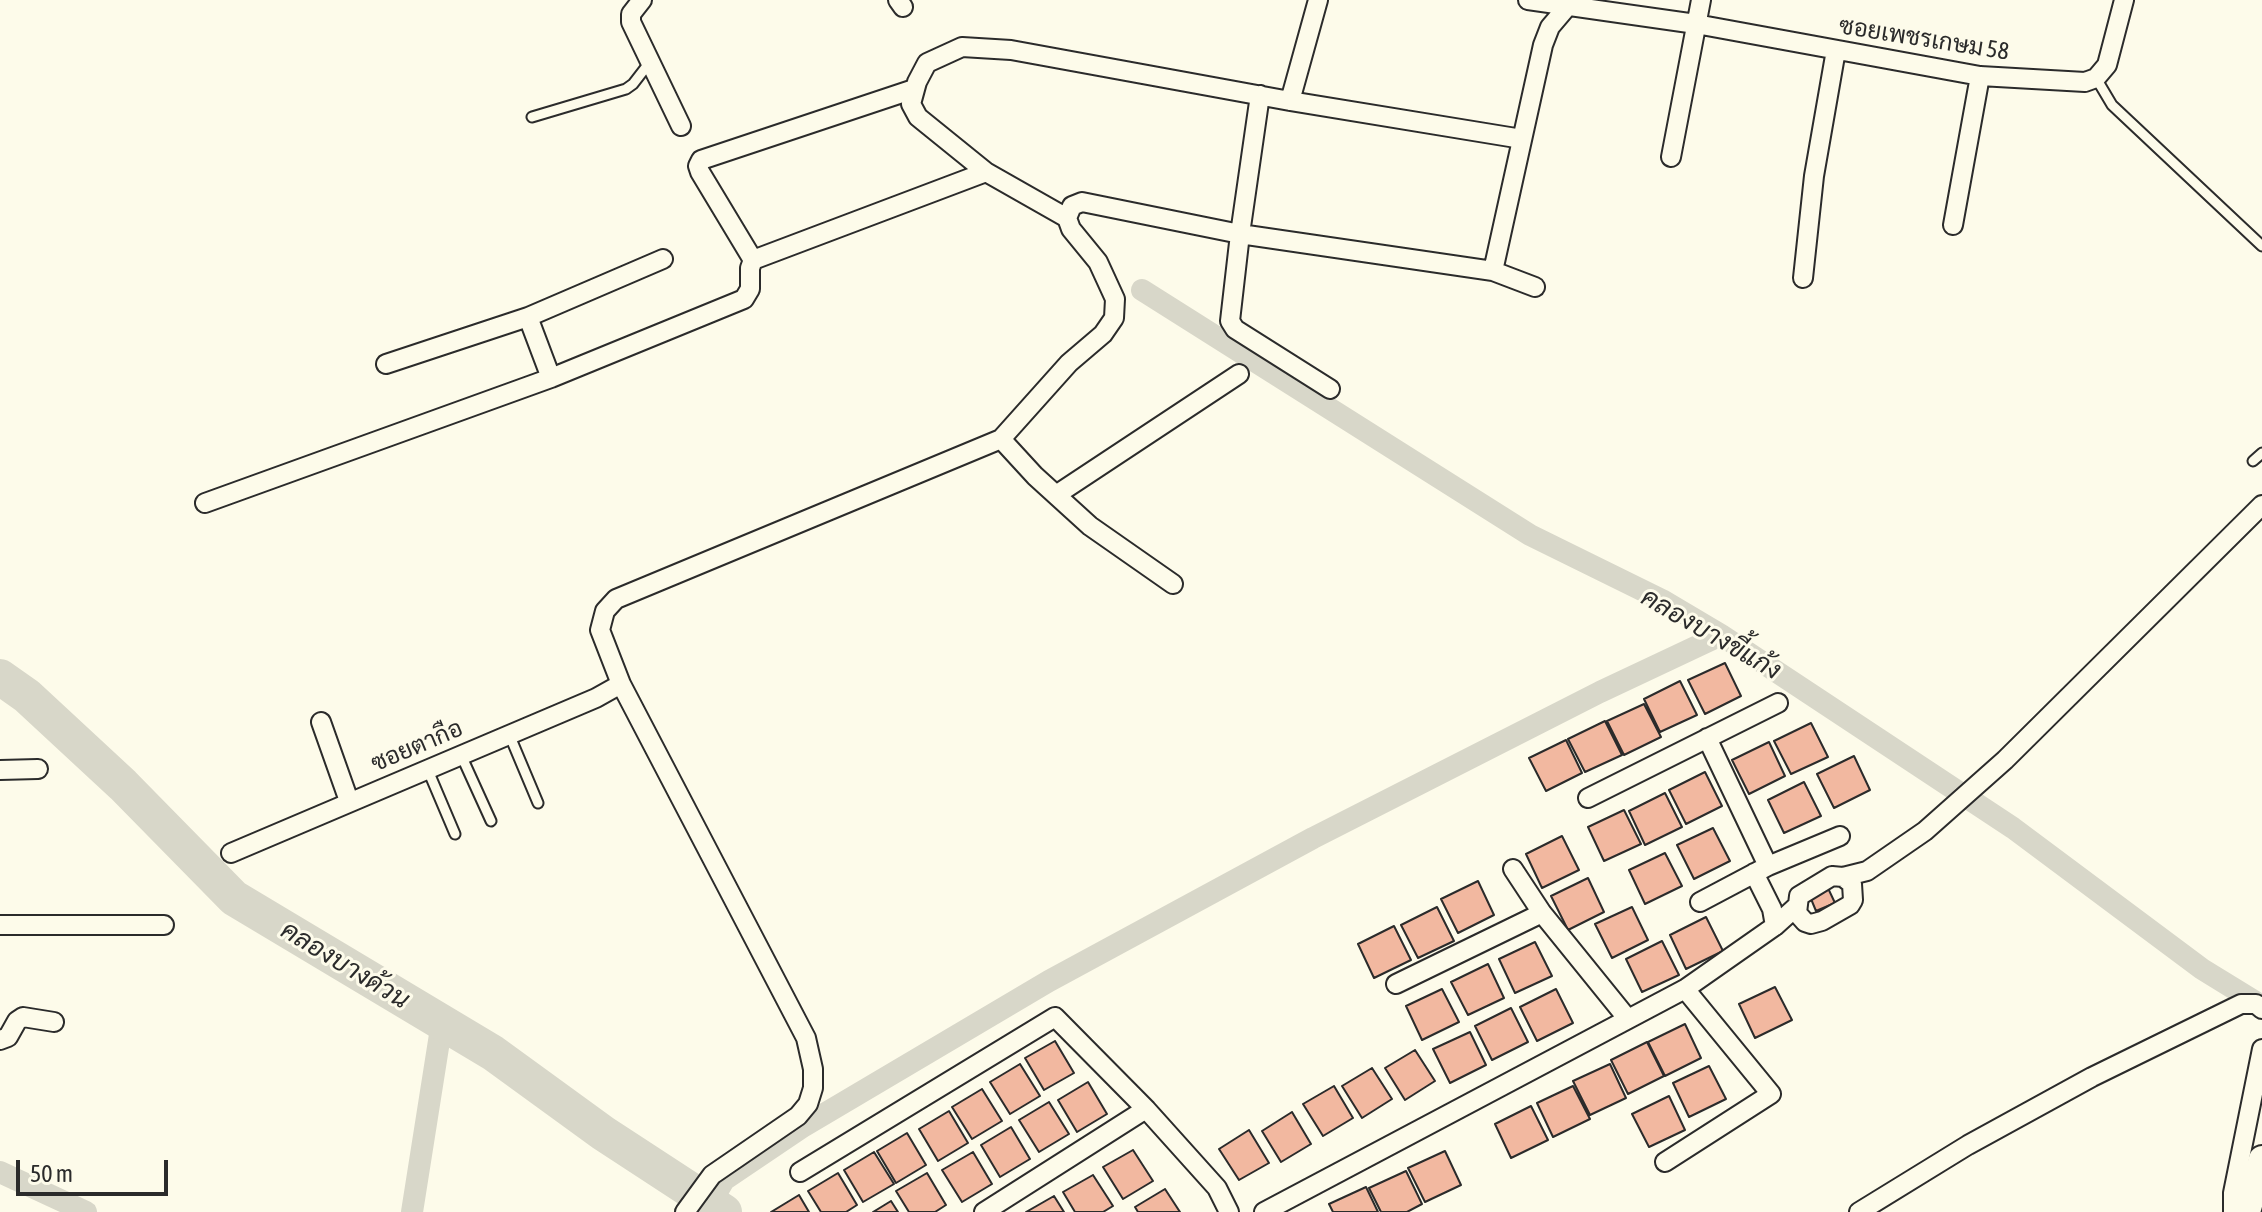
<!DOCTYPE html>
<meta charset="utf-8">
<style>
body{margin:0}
#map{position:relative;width:2262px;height:1212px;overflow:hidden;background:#fdfbea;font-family:"Asap Condensed",sans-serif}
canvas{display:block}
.scale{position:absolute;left:16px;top:1160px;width:152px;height:36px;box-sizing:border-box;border:4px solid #2b2b2b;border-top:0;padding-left:10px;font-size:24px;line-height:28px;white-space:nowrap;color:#2b2b2b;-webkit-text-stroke:6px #fdfbea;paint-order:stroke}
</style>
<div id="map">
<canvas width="2262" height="1212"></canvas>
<div class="scale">50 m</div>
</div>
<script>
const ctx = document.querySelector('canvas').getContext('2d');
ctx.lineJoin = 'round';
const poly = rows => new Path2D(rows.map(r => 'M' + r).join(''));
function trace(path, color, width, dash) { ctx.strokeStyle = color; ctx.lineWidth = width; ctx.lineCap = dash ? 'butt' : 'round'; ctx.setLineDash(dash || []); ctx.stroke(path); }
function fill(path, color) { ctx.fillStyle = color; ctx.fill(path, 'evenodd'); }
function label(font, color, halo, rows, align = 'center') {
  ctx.font = font + ' "Asap Condensed",Sarabun,sans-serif'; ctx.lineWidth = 6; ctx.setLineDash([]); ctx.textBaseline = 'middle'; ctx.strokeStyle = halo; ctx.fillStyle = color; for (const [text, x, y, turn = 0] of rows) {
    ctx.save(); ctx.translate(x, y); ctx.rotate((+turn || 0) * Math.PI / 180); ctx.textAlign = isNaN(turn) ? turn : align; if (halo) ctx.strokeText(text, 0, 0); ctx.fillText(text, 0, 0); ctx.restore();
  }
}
trace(poly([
 [1142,290,1530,535,1662,600,1721,635,2013,828,2202,969,2262,1006],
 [0,1172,86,1212],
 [710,1204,724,1180,804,1126,1049,981,1313,838,1600,692,1721,635],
 [412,1212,442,1022]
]), '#d8d7c9', 22);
trace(poly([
 [0,677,27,696,123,785,234,898,493,1053,603,1133,724,1212]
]), '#d8d7c9', 36);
const building = poly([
 [1725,663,1741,696,1705,714,1688,680,1725,663],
 [1680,681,1697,715,1660,732,1644,699,1680,681],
 [1644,704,1661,737,1624,755,1607,721,1644,704],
 [1605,721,1622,755,1585,772,1568,739,1605,721],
 [1811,723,1828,757,1791,774,1774,741,1811,723],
 [1566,740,1582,773,1546,791,1529,758,1566,740],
 [1769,742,1785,776,1749,794,1732,760,1769,742],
 [1854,756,1870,790,1834,808,1817,774,1854,756],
 [1705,772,1722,806,1686,824,1669,790,1705,772],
 [1804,782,1821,816,1784,833,1768,800,1804,782],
 [1665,793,1682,827,1645,845,1629,811,1665,793],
 [1624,810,1641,844,1604,861,1588,827,1624,810],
 [1713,828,1730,861,1694,879,1677,845,1713,828],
 [1562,836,1579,870,1542,888,1526,854,1562,836],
 [1665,853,1682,886,1645,904,1629,870,1665,853],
 [1588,878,1604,912,1568,930,1551,896,1588,878],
 [1478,881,1494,915,1458,933,1441,899,1478,881],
 [1827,886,1835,903,1816,911,1809,894,1827,886],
 [1437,907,1454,941,1418,958,1401,925,1437,907],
 [1632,907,1648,940,1612,958,1595,924,1632,907],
 [1706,917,1723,951,1686,969,1670,935,1706,917],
 [1394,926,1411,960,1374,978,1358,944,1394,926],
 [1662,941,1679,975,1642,992,1626,959,1662,941],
 [1535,942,1552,976,1515,993,1499,959,1535,942],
 [1488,964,1504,998,1468,1015,1451,982,1488,964],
 [1775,987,1792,1020,1755,1038,1739,1004,1775,987],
 [1442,989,1459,1022,1422,1040,1406,1006,1442,989],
 [1556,989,1573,1023,1537,1041,1520,1007,1556,989],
 [1511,1008,1528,1042,1492,1060,1475,1026,1511,1008],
 [1685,1024,1701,1058,1665,1076,1648,1042,1685,1024],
 [1470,1032,1486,1065,1450,1083,1433,1049,1470,1032],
 [1055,1041,1074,1073,1044,1090,1025,1058,1055,1041],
 [1647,1042,1664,1076,1628,1094,1611,1060,1647,1042],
 [1415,1050,1435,1081,1405,1100,1385,1068,1415,1050],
 [1020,1064,1040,1096,1010,1114,990,1082,1020,1064],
 [1610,1064,1626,1098,1590,1115,1573,1081,1610,1064],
 [1709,1066,1726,1099,1689,1117,1673,1083,1709,1066],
 [1372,1068,1392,1099,1362,1118,1342,1086,1372,1068],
 [1088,1082,1107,1114,1077,1132,1058,1100,1088,1082],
 [1334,1086,1353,1118,1323,1136,1303,1104,1334,1086],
 [1573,1086,1590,1119,1553,1137,1537,1103,1573,1086],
 [982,1089,1002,1121,972,1139,952,1107,982,1089],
 [1669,1096,1685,1130,1649,1147,1632,1114,1669,1096],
 [1049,1102,1069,1134,1039,1152,1019,1120,1049,1102],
 [1531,1106,1548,1140,1511,1158,1495,1124,1531,1106],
 [949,1111,968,1143,938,1161,919,1129,949,1111],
 [1292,1112,1311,1144,1281,1162,1262,1131,1292,1112],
 [1011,1127,1030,1159,1000,1177,981,1145,1011,1127],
 [1249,1130,1269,1163,1239,1180,1219,1149,1249,1130],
 [907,1133,926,1165,896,1183,877,1151,907,1133],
 [1133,1150,1153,1181,1123,1199,1103,1167,1133,1150],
 [1445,1151,1461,1185,1425,1202,1408,1168,1445,1151],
 [874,1152,894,1184,863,1202,844,1170,874,1152],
 [973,1152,992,1184,962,1202,942,1170,973,1152],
 [1406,1171,1422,1204,1407,1212,1381,1212,1369,1188,1406,1171],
 [838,1173,857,1205,846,1212,821,1212,808,1191,838,1173],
 [927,1173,946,1205,935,1212,909,1212,896,1191,927,1173],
 [1093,1175,1113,1206,1103,1212,1075,1212,1063,1192,1093,1175],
 [1366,1187,1378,1212,1333,1212,1329,1204,1366,1187],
 [1165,1189,1180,1212,1138,1212,1135,1207,1165,1189],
 [799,1195,809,1212,771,1212,799,1195],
 [1054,1196,1064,1212,1026,1212,1054,1196],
 [891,1201,898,1212,873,1212,891,1201]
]);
fill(building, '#f2b8a0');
trace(building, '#2b2b2b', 2);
const service = poly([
 [2096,78,2112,105,2262,246],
 [532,117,626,89,633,84,650,62],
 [2253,461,2262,453],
 [509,734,538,803],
 [461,755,491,821],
 [427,768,455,834]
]);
const minor = poly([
 [642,0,631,14,631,22,681,126],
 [898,0,903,7],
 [1528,0,1696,24,1980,76,2085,82,2096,78,2107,65,2124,0],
 [1260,95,1240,234,1230,321,1235,329,1330,389],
 [1290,101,1318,0],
 [1671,157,1701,0],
 [1067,218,986,172,918,117,911,104,917,82,927,63,962,47,1011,50,1290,101,1522,139],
 [1953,225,1980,76],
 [753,260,986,172],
 [1493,271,1543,45,1550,27,1567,7],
 [1803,278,1814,176,1836,50],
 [528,317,663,259],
 [386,364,528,317,551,378],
 [1001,439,1035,476,1090,526,1173,584],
 [1056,495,1239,374],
 [205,503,551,378,744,299,750,289,750,268,753,260,700,172,698,166,701,160,914,89],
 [321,722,349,801],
 [1707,738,1768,866,1840,836],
 [0,770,38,769],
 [1588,798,1778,703],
 [231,853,596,698,621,684],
 [1513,869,1542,913,1627,1018],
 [1754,873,1772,909,1775,926],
 [1832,876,1843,877,1852,884,1853,900,1850,905,1822,921,1811,924,1805,922,1797,913,1799,896,1832,876],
 [1843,877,1867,871,1925,831,2005,760,2262,505],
 [1700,902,1768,866],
 [0,925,164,925],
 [1396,984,1542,913],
 [0,1040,8,1037,17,1021,23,1017,54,1022],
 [1665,1162,1771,1094,1685,989],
 [800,1172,1055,1017,1146,1109,1217,1188,1229,1212],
 [685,1212,712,1175,798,1116,808,1104,813,1088,813,1069,806,1038,621,684,600,630,605,611,616,599,1001,439,1069,363,1103,334,1114,318,1115,299,1098,262,1071,229,1067,218,1072,206,1082,202,1240,234,1493,271,1535,287],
 [984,1212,1146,1109],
 [1264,1212,1685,989,1775,926,1796,907],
 [1859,1212,1968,1145,2092,1077,2241,1004,2256,1004,2262,1009],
 [2233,1212,2233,1193,2262,1049]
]);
const secondary = poly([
 [2247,1212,2262,1159]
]);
trace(service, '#2b2b2b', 13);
trace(minor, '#2b2b2b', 22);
trace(secondary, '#2b2b2b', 30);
trace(service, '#fdfbea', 9);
trace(minor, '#fdfbea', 18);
trace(secondary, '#fdfbea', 26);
label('24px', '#2b2b2b', '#fdfbea', [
 ["ซอยเพชรเกษม 58",1924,39,9],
 ["ซอยตากือ",417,746,-23]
]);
label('italic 26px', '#2b2b2b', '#fdfbea', [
 ["คลองบางขี้แก้ง",1711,634,30],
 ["คลองบางด้วน",345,965,31]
]);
</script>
